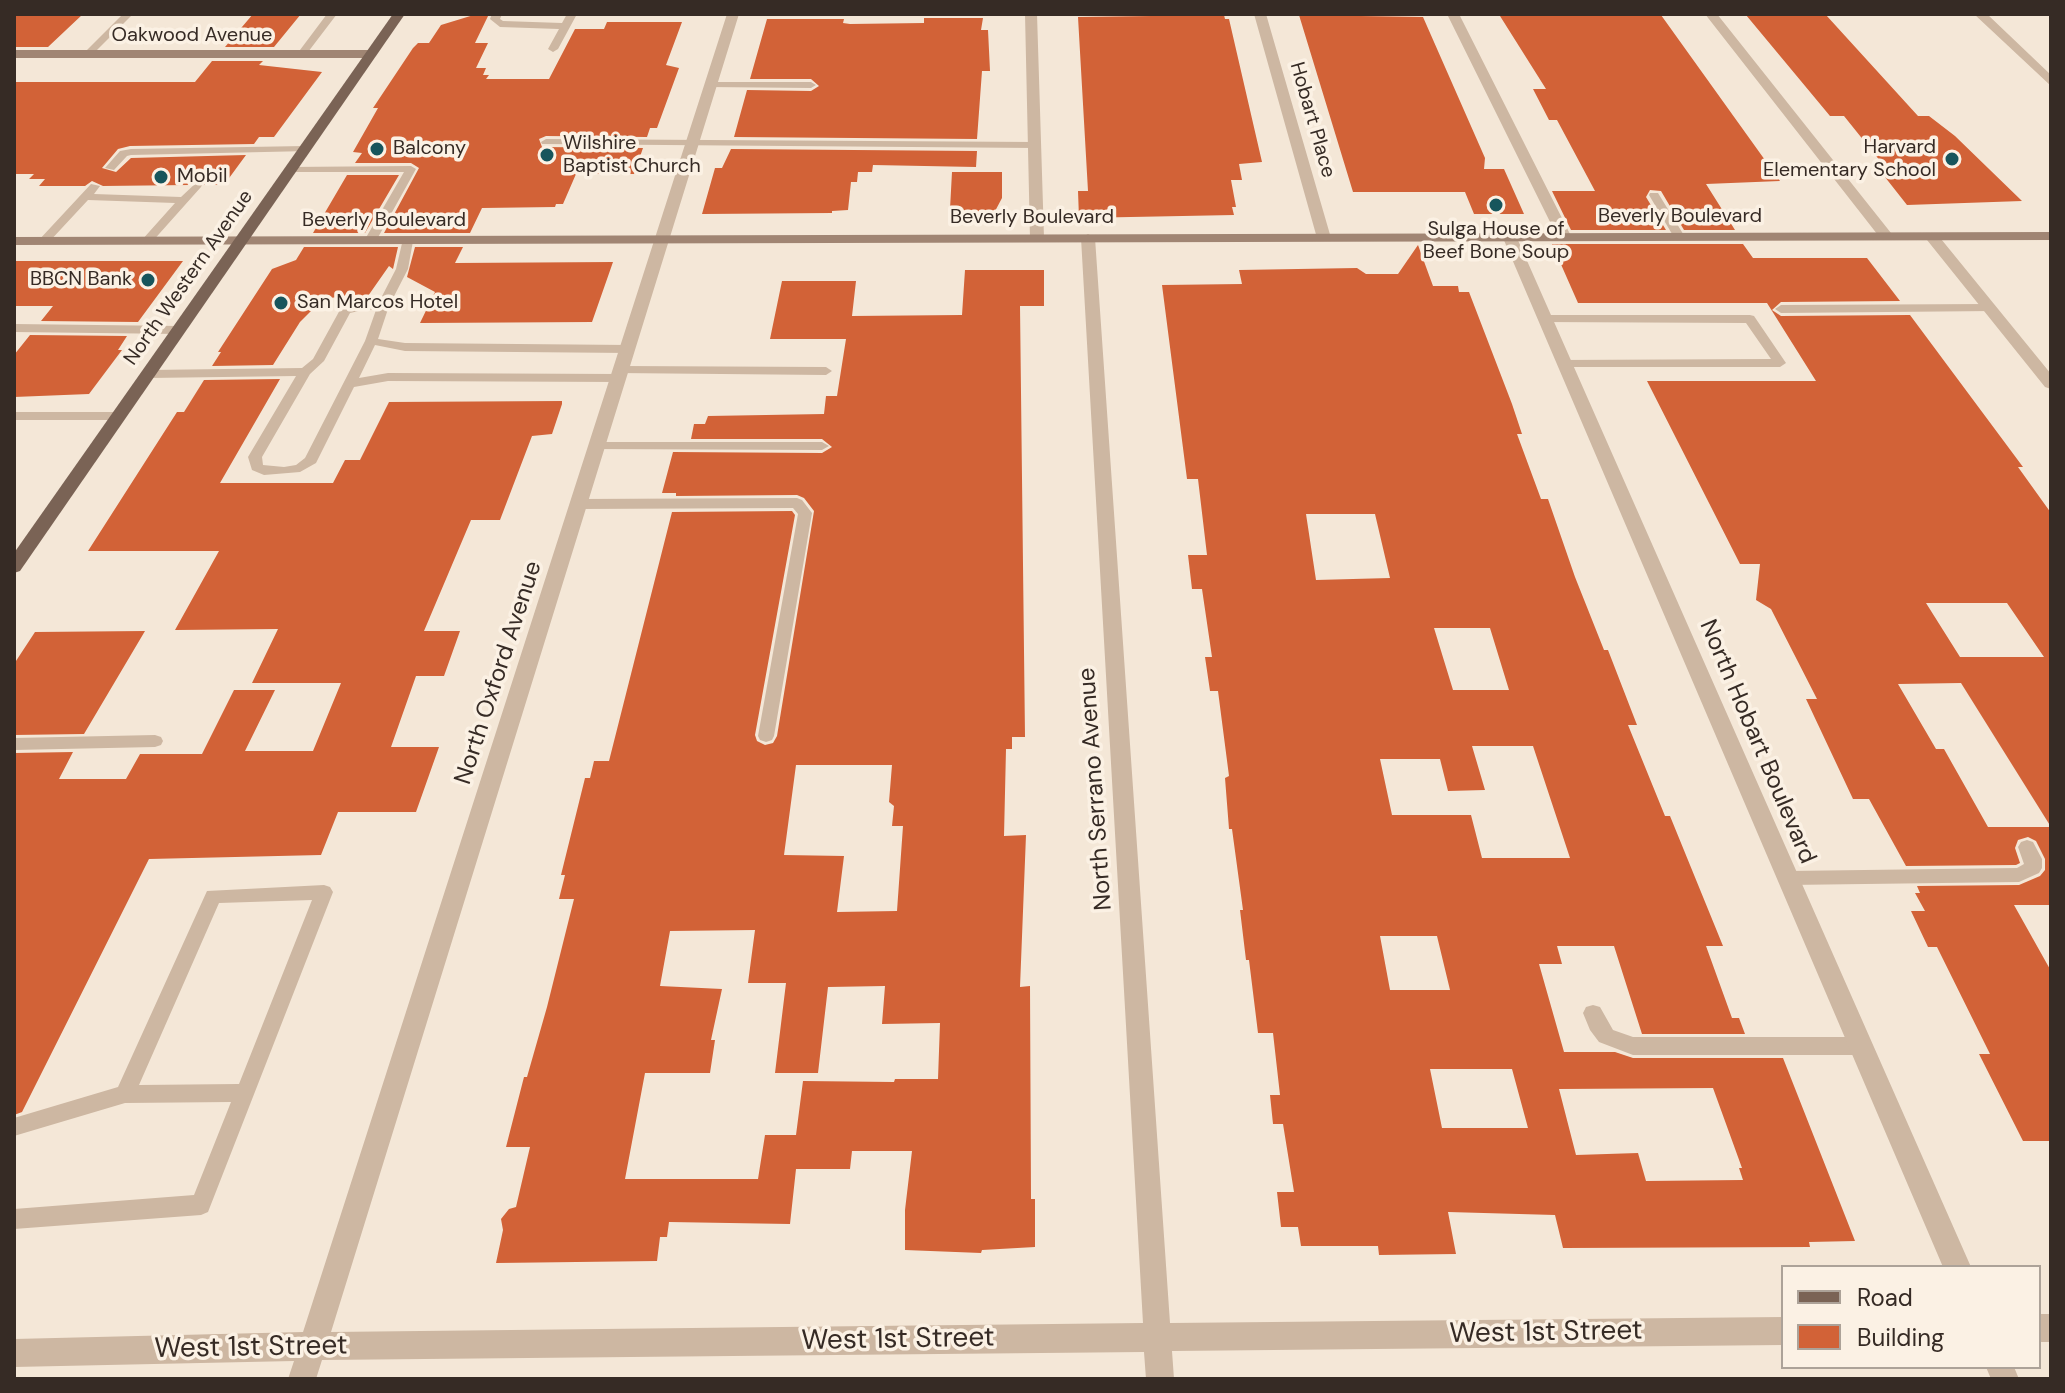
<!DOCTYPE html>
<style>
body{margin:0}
#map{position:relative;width:2065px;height:1393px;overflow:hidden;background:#f4e7d7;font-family:"DM Sans",sans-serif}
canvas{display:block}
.frame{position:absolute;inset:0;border:16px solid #362b25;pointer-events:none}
.legend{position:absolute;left:1781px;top:1265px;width:260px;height:104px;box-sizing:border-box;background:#fbf1e4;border:2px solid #aca298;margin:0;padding:10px 14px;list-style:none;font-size:24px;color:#362b25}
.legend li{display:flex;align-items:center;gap:16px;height:40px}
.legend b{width:40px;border:2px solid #aca298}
</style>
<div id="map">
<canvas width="2065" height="1393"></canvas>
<div class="frame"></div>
<ul class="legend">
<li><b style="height:10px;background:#7a6355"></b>Road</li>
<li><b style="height:22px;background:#d26237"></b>Building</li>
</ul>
</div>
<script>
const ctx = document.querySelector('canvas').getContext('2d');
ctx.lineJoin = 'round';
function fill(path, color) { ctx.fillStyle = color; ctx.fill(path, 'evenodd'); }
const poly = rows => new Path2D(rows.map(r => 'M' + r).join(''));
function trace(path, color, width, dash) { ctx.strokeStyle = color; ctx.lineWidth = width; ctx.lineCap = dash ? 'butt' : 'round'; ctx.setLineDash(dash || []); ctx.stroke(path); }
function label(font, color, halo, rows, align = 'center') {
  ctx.font = font + ' "DM Sans",sans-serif'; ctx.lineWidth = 7; ctx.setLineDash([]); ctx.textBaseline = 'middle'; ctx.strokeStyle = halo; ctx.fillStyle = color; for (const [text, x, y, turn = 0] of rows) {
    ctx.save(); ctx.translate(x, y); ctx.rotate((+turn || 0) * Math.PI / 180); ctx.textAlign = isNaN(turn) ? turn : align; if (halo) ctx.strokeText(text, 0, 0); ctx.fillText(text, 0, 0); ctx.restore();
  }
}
fill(poly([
 [14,14,83,14,48,47,14,47],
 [253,14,301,14,274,47,225,47],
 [477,14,489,14,475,43,488,43,476,68,486,68,483,75,489,75,486,79,549,79,575,29,604,29,607,22,682,22,666,65,679,68,657,128,650,128,647,137,546,136,539,139,542,147,643,148,634,174,576,174,563,204,556,204,555,207,482,208,470,233,384,233,419,168,411,163,355,163,362,153,353,152,378,108,373,108,413,48,418,43,429,43,441,25],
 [1224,15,1225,19,1229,19,1262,162,1239,164,1242,180,1231,180,1236,207,1232,207,1234,215,1079,218,1078,191,1088,191,1078,17],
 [1299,15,1423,17,1485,158,1484,169,1504,169,1524,214,1474,214,1465,192,1353,192],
 [1661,15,1780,181,1706,184,1735,230,1684,230,1661,191,1650,190,1646,197,1666,230,1571,230,1552,191,1595,191,1557,120,1549,120,1533,89,1546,89,1500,16],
 [1746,15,1826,15,1918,116,1929,116,1955,136,2022,201,1907,205,1881,172,1889,172,1844,116,1830,116],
 [924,18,983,18,981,30,988,30,990,71,982,71,977,139,734,137,747,90,811,91,819,86,811,79,750,79,767,19,844,19,843,23,850,24,924,23],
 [212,61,263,61,259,65,322,72,274,137,259,137,254,144,130,146,118,149,102,168,116,172,131,158,246,155,224,185,205,185,197,179,189,185,103,186,92,181,85,186,39,186,45,179,29,179,34,174,14,174,14,82,195,82],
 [731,149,977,151,976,167,873,165,872,172,858,172,857,182,851,182,848,210,832,211,832,213,702,214,715,168,722,168],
 [952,172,1002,172,1002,198,993,215,957,215,958,209,950,209],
 [347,175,399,175,365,233,313,233],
 [1552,244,1743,244,1753,258,1867,258,1900,301,1781,302,1772,310,1781,316,1910,315,2023,467,2018,467,2051,513,2051,827,1961,683,1898,684,1936,749,1944,749,1988,827,2051,827,2051,905,2014,905,2051,971,2051,1141,2023,1141,1979,1054,1990,1054,1937,947,1928,947,1911,911,1925,911,1915,893,1920,893,1917,886,2019,885,2040,876,2045,870,2045,859,2036,841,2028,837,2018,840,2015,848,2020,863,2016,865,1906,866,1869,799,1853,799,1806,699,1817,699,1771,609,1756,600,1760,564,1740,564,1647,381,1816,381,1767,303,1578,303],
 [1926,603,2007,603,2044,657,1960,657],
 [1418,245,1433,286,1458,286,1459,292,1469,292,1512,404,1522,434,1517,434,1541,499,1548,499,1575,577,1604,650,1608,650,1637,725,1628,725,1665,816,1670,816,1723,946,1706,946,1732,1018,1739,1018,1745,1034,1642,1034,1614,946,1557,946,1562,964,1539,964,1564,1052,1615,1052,1633,1058,1783,1058,1855,1241,1809,1242,1810,1247,1563,1248,1555,1215,1448,1212,1456,1254,1379,1255,1378,1246,1301,1246,1298,1227,1281,1227,1277,1192,1294,1192,1283,1124,1273,1124,1270,1095,1280,1095,1273,1033,1258,1033,1249,960,1246,960,1240,910,1243,910,1232,829,1229,829,1225,778,1229,776,1218,691,1210,691,1205,657,1212,657,1202,589,1192,589,1188,555,1207,555,1198,479,1187,479,1162,285,1242,284,1239,270,1357,268,1366,274,1398,274],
 [1306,514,1375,514,1390,578,1316,580],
 [1434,628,1490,628,1509,690,1453,690],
 [1472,746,1533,746,1570,858,1482,858,1471,815,1392,815,1380,759,1440,759,1448,791,1485,790],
 [1380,936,1437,936,1450,990,1390,990],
 [1430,1069,1512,1069,1528,1128,1442,1128],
 [1713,1088,1742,1168,1739,1168,1743,1180,1646,1181,1638,1153,1576,1155,1559,1089],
 [304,247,398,247,393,269,389,266,368,296,324,298,300,322,273,365,212,366,221,352,218,352,272,269,296,260],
 [415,247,463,247,455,263,613,262,592,322,420,323,435,292,407,277],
 [14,261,183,261,138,322,41,321,53,306,14,306],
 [965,270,1044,270,1044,306,1020,306,1025,737,1012,737,1012,749,1006,749,1004,836,1026,835,1020,987,1030,986,1031,1199,1035,1199,1035,1247,982,1250,981,1253,905,1250,905,1210,912,1151,852,1151,850,1169,796,1169,790,1224,669,1222,667,1237,660,1237,657,1261,496,1263,503,1230,501,1219,509,1209,516,1207,530,1147,506,1147,524,1077,527,1077,547,1007,574,899,559,899,565,875,561,875,585,778,590,778,594,761,609,761,672,512,792,511,795,515,755,735,757,741,765,745,773,743,777,736,814,511,804,498,797,495,676,496,676,493,662,493,673,452,822,453,832,447,822,439,691,439,694,424,705,424,708,416,824,414,826,396,837,396,846,339,770,339,782,281,856,281,852,316,962,315],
 [796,765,892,765,889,802,894,806,892,826,903,826,897,911,837,912,844,856,784,855],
 [755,930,748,983,786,983,775,1073,818,1073,828,987,885,986,882,1024,940,1023,938,1079,895,1079,894,1082,803,1081,796,1135,765,1135,758,1179,625,1179,645,1073,710,1073,715,1040,711,1040,722,989,660,986,670,931],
 [30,335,127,336,118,350,122,350,89,394,14,397,14,355],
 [280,379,220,483,333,483,345,460,360,460,389,402,562,401,562,404,552,434,532,436,500,520,471,520,424,631,460,631,444,676,416,676,391,747,439,747,416,812,338,812,321,855,149,859,22,1112,14,1115,14,753,73,752,59,779,126,779,140,754,202,754,234,690,275,690,245,751,313,751,341,683,252,683,278,629,175,630,219,551,88,551,177,412,184,412,204,380],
 [145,631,84,734,14,735,14,664,35,632]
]), '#d26237');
fill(poly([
 [123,14,133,14,91,56,85,56,85,52,123,14],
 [327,14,337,14,305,56,299,56,297,54,327,14],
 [492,14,502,14,500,19,503,21,562,23,567,14,577,14,558,49,553,52,548,49,559,29,500,27,490,19,492,14],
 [711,82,811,82,816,85,811,88,708,87,706,85,711,82],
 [546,139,1035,142,1040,145,1035,148,542,144,541,142,546,139],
 [305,146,309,147,309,151,131,155,127,156,114,170,105,168,120,151,131,149,305,146],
 [287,167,411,166,416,169,376,241,370,244,364,241,404,172,291,172,286,169,287,167],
 [197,182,202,185,201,187,151,243,141,241,175,203,88,200,48,243,38,241,91,184,100,186,94,194,181,197,197,182],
 [1650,193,1658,193,1685,237,1683,239,1675,239,1649,195,1650,193],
 [403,239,413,241,408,269,389,306,378,339,405,343,629,345,635,349,629,353,405,351,375,345,359,378,388,373,619,374,625,378,619,382,388,381,354,387,316,463,300,472,264,475,252,470,248,457,296,376,149,378,143,374,149,370,302,368,313,359,341,308,362,302,379,302,396,269,403,239],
 [363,310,376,310,365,341,305,458,296,465,284,467,263,465,262,457,310,374,324,361,350,313,363,310],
 [1990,304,1996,308,1994,311,1781,313,1775,309,1781,305,1990,304],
 [1545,315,1750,315,1754,316,1786,363,1780,367,1564,367,1560,366,1560,360,1771,359,1746,323,1541,322,1541,316,1545,315],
 [14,324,179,326,185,330,179,334,14,332,14,324],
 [621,366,826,367,832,371,826,375,617,373,615,370,621,366],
 [14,412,119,412,126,416,119,420,14,420,14,412],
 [597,442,822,442,829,446,822,450,592,449,590,446,597,442],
 [797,498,802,500,812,513,774,736,772,740,766,742,760,740,758,736,798,514,793,508,579,509,572,504,579,499,797,498],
 [155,735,161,737,163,741,161,745,155,747,14,750,14,738,155,735],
 [2027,840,2033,842,2042,859,2042,868,2039,873,2019,882,1788,885,1782,883,1779,878,1782,873,1788,871,2017,868,2024,864,2018,847,2021,842,2027,840],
 [324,885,330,887,333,892,208,1212,201,1215,14,1229,14,1209,194,1195,231,1102,125,1103,14,1136,14,1118,118,1087,207,891,324,885],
 [312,900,239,1084,139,1085,219,903,312,900],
 [1593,1005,1600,1007,1613,1030,1633,1037,1861,1037,1868,1040,1871,1046,1868,1052,1861,1055,1633,1055,1599,1042,1590,1030,1583,1013,1586,1007,1593,1005]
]), '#cdb7a2');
fill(poly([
 [727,14,739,14,331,1332,1143,1323,1081,238,1088,234,1095,238,1170,1323,1783,1317,1783,1345,1172,1351,1174,1379,1146,1379,1144,1352,322,1360,316,1379,288,1379,294,1361,14,1367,14,1339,303,1332,727,14],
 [1025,14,1037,14,1044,238,1037,242,1030,238,1025,14],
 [1254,14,1266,14,1331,238,1329,241,1319,241,1317,238,1254,14],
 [1447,14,1459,14,1572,238,1570,241,1560,241,1558,238,1447,14],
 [1705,14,1717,14,1891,233,1891,239,1881,239,1705,14],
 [1974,14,1987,14,2051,75,2051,86,1974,14],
 [1932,233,1937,234,2051,374,2051,389,2045,387,1927,240,1925,237,1932,233],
 [1510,234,1517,238,1971,1267,1943,1267,1503,238,1510,234],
 [2039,1314,2051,1314,2051,1342,2039,1342,2039,1314],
 [1986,1367,2014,1367,2019,1379,1991,1379,1986,1367]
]), '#cdb7a2');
fill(poly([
 [14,50,370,50,376,54,370,58,14,58,14,50],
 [2051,232,2051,240,14,245,14,237,2051,232]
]), '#a08573');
fill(poly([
 [393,14,405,14,20,571,14,573,14,553,393,14]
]), '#7a6355');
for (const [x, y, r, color] of [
 [377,149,8,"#17555c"],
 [547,155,8,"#17555c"],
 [1952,159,8,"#17555c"],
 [161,177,8,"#17555c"],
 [1496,205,8,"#17555c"],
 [148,280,8,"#17555c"],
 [281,303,8,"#17555c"]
]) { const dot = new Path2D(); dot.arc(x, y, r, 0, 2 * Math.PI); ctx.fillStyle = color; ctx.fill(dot); trace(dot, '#fbf1e4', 3); }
label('20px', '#362b25', '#fbf1e4', [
 ["Oakwood Avenue",192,36],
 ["Hobart Place",1312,120,74],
 ["Beverly Boulevard",1680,217],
 ["Beverly Boulevard",1032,218],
 ["Beverly Boulevard",384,221],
 ["North Western Avenue",189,278,-55]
]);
label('20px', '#362b25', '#fbf1e4', [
 ["Wilshire",563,144],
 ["Baptist Church",563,167],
 ["Harvard",1936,148,"right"],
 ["Elementary School",1936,171,"right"],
 ["Balcony",393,149],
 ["Mobil",177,177],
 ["Sulga House of",1496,230,"center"],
 ["Beef Bone Soup",1496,253,"center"],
 ["BBCN Bank",132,280,"right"],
 ["San Marcos Hotel",297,303]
], 'left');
label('24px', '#362b25', '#fbf1e4', [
 ["North Oxford Avenue",499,673,-72],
 ["North Hobart Boulevard",1757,742,67],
 ["North Serrano Avenue",1096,789,-94]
]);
label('28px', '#362b25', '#fbf1e4', [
 ["West 1st Street",1546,1333,-1],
 ["West 1st Street",898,1340,-1],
 ["West 1st Street",251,1348,-1]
]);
</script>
